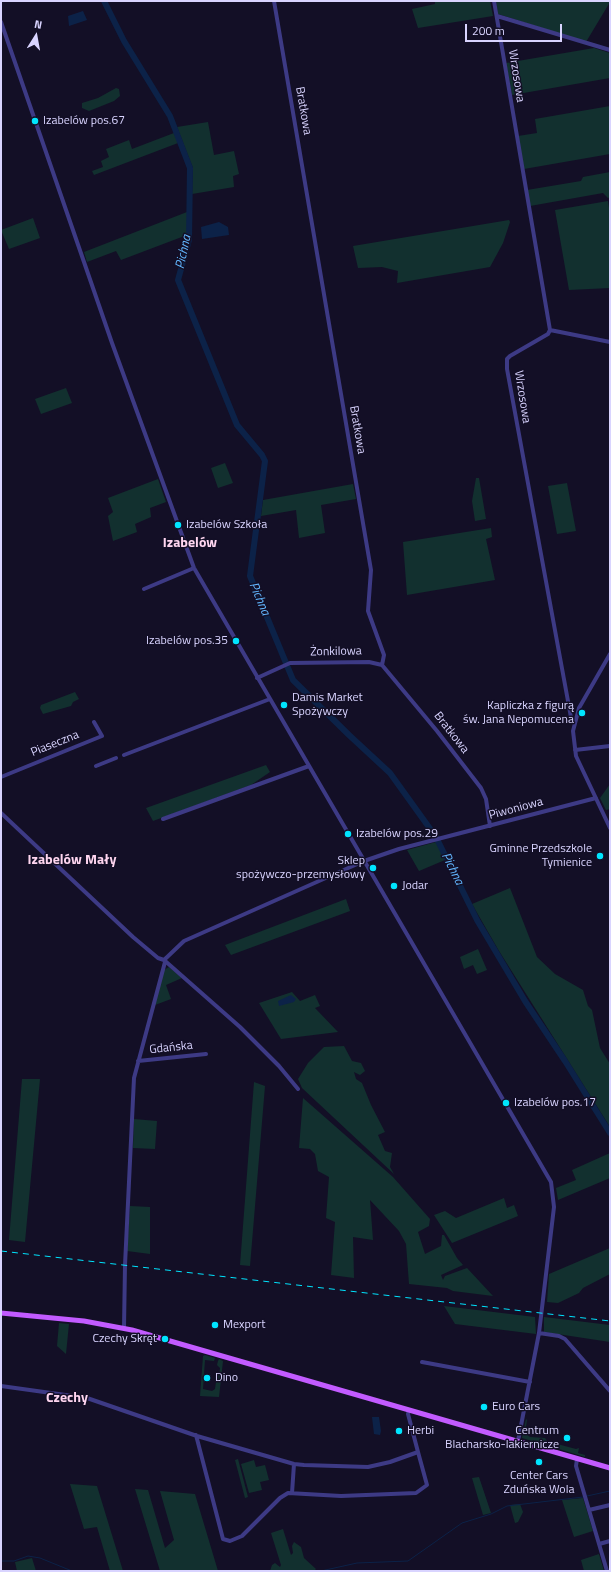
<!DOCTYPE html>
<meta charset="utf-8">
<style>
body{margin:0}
#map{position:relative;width:611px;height:1572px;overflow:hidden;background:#130f26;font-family:"Titillium Web",sans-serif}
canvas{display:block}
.frame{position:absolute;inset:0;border:2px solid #d9d4ff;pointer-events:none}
.north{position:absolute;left:16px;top:16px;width:40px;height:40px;-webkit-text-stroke:3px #130f26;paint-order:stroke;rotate:11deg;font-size:11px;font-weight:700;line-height:16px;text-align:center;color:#d9d4ff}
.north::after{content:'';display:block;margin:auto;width:14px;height:18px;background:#d9d4ff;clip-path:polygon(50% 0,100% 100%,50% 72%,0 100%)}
.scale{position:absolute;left:465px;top:24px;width:97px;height:18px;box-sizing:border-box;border:2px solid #d9d4ff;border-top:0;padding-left:5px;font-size:12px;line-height:14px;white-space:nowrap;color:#d9d4ff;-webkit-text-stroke:3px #130f26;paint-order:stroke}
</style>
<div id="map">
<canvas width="611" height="1572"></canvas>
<div class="frame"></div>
<div class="north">N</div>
<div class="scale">200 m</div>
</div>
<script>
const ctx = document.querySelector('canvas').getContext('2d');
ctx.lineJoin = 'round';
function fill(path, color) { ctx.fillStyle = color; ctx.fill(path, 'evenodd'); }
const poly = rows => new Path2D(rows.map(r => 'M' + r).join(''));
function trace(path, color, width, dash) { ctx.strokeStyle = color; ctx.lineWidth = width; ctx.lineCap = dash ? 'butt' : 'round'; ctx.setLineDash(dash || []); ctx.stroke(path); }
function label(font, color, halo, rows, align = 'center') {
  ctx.font = font + ' "Titillium Web",sans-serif'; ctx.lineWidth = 3; ctx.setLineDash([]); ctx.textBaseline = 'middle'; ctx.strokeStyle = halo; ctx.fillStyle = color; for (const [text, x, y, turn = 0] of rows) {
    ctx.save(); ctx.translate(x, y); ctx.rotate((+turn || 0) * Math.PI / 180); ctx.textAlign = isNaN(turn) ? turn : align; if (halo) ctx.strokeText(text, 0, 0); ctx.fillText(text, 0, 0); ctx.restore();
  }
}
fill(poly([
 [435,1,490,1,493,16,418,28,412,9,435,4],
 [496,1,610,1,610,2,586,42,498,14],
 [594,48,610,53,610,78,512,95,506,63],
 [116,88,119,89,120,96,114,101,89,111,82,108,82,103,98,98],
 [610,106,610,154,524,169,518,136,537,133,535,119],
 [208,122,214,155,234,151,239,174,233,176,234,187,192,194,193,168,177,127],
 [174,133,178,143,94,175,92,171,103,167,101,161,109,157,106,149,129,140,132,149],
 [610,172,610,197,608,198,603,193,530,206,527,190,581,181,583,177],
 [608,201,610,214,610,288,569,290,555,210],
 [187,212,187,235,121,260,116,251,87,262,84,252],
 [33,218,40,238,9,249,1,230],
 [509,220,510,222,503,243,490,267,397,283,398,271,382,267,358,268,353,246],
 [66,388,72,403,41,414,35,399],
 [225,463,233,483,218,488,211,468],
 [476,478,479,478,486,519,475,521,472,501],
 [158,479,166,502,150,508,151,517,135,524,137,532,113,541,108,516,113,512,108,498],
 [567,483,576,531,557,534,548,486],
 [353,484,356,499,321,505,325,533,299,538,296,510,261,516,263,500],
 [491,528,492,537,486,539,495,580,407,595,403,542],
 [75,692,79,699,73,702,71,706,43,714,40,708,41,705],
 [266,765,270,772,251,785,153,821,146,808],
 [610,784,610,809,606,810,600,798],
 [436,842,445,860,419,871,407,850],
 [510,888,537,957,555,974,583,990,588,1006,592,1010,600,1048,610,1064,610,1127,499,951,472,904],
 [346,899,350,911,231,955,225,945],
 [478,949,487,970,477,974,473,965,464,969,460,957],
 [169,967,182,978,166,985,171,999,155,1005,164,970],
 [292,992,300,1001,315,995,320,1006,315,1008,338,1032,281,1039,259,1003],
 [344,1046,352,1061,361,1063,365,1071,360,1075,354,1072,356,1079,362,1083,371,1105,385,1132,378,1135,385,1151,392,1153,390,1167,394,1174,302,1088,298,1079,308,1063,324,1047],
 [22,1079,40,1079,25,1242,9,1240],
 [254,1082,265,1086,250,1266,240,1265],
 [303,1098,393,1177,430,1219,429,1226,418,1232,425,1254,441,1246,442,1235,444,1235,457,1258,463,1265,441,1275,443,1280,445,1276,467,1268,493,1296,453,1291,447,1288,409,1284,406,1244,399,1231,370,1200,373,1240,353,1237,354,1278,331,1275,335,1222,326,1218,329,1177,318,1171,315,1154,310,1149,299,1148],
 [134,1119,157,1121,155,1149,133,1148],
 [610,1153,610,1178,558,1200,556,1188,576,1180,572,1170],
 [504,1198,507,1208,514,1205,518,1216,452,1243,434,1215,445,1211,456,1218],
 [130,1206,150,1207,150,1254,127,1251],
 [610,1248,610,1274,583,1288,579,1293,558,1303,547,1302,549,1274],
 [444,1306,535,1317,536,1334,455,1324],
 [544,1317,610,1325,610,1342,544,1332],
 [59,1323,69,1324,66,1354,57,1346],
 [205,1355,215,1358,214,1361,205,1360,203,1389,212,1391,215,1389,217,1375,219,1375,220,1368,217,1365,218,1361,219,1359,223,1361,219,1397,200,1396,203,1356],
 [526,1419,527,1420,525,1433,530,1437,545,1438,547,1441,545,1445,522,1438],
 [550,1442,576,1449,579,1448,578,1453,585,1455,585,1457,549,1446],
 [238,1459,248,1497,245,1498,235,1460],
 [254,1460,260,1481,256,1467,265,1465,269,1480,260,1482,262,1490,249,1493,241,1464],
 [479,1477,491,1513,483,1515,472,1478],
 [70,1484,97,1486,123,1571,110,1571,97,1527,84,1529],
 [135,1489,148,1490,165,1548,174,1540,160,1491,195,1494,218,1571,160,1571],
 [583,1498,593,1531,574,1537,562,1500],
 [520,1504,523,1512,518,1522,515,1523,510,1505],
 [283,1529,291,1555,293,1553,292,1546,294,1542,301,1547,304,1558,316,1569,314,1571,270,1571,272,1565,275,1563,280,1567,281,1565,271,1533],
 [599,1554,604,1571,584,1571,581,1560],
 [32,1558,36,1571,17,1571,15,1562]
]), '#12302f');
fill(poly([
 [83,11,87,20,69,26,68,16],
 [219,222,228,227,229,235,202,239,201,227],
 [291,995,296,999,294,1002,279,1006,278,1001],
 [372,1417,379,1417,381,1431,380,1435,374,1434]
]), '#0c2248');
trace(poly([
 [587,1496,610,1491],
 [1,1561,14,1561,28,1556,40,1558,72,1571],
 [321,1571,357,1563,408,1561,462,1523,491,1514,507,1506,583,1497]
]), '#0c2248', 1);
trace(poly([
 [104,1,124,41,170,116,190,168,189,240,178,280,237,425,262,455,265,461,250,576,293,680,349,735,390,773,436,837,477,920,525,1001,565,1061,610,1133]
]), '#0c2248', 6);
trace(poly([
 [274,1,371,570,368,611,384,655,382,665,437,731,481,788,486,799,490,826],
 [494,1,550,330,548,334,510,356,507,359,507,369,570,712,571,718,574,721],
 [497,16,610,50],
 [1,22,112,343,194,568,551,1182,554,1207,539,1333,518,1441],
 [550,330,610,342],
 [144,589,194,568],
 [610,654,579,708,573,731,576,756,610,828],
 [257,678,290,663,369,662,382,665],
 [575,750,610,746],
 [124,755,270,699],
 [96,766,116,758],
 [1,777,102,736,94,722],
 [1,813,133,937,158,958,164,960,240,1027,279,1066,298,1089],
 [163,819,309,766],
 [164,960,184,941,364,861,399,849,596,798],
 [138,1061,206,1054],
 [124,1328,125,1265,134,1078,165,962],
 [539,1333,559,1336,565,1339,610,1391],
 [422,1362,530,1382],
 [1,1386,87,1398,197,1436,294,1464,304,1465,368,1467,390,1462,418,1452,408,1414,409,1410],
 [196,1435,223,1539,230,1541,242,1536,280,1498,288,1493,341,1496,416,1493,427,1485,418,1452],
 [577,1459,576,1466,607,1571],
 [292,1493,294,1464],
 [589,1510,610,1505],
 [599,1544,610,1541]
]), '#3d3a85', 4);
trace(poly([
 [1,1313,84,1321,132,1330,610,1468]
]), '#c25bff', 5);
trace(poly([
 [1,1251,610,1321]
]), '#00e5ff', 1, [6, 5]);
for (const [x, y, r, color] of [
 [35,121,4,"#00e5ff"],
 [178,525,4,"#00e5ff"],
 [236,641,4,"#00e5ff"],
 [284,705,4,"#00e5ff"],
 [582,713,4,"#00e5ff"],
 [348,834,4,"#00e5ff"],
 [600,856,4,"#00e5ff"],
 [373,868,4,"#00e5ff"],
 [394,886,4,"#00e5ff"],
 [506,1103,4,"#00e5ff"],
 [215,1325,4,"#00e5ff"],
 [165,1339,4,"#00e5ff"],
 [207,1378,4,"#00e5ff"],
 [484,1407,4,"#00e5ff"],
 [399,1431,4,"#00e5ff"],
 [567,1438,4,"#00e5ff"],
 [539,1462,4,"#00e5ff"]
]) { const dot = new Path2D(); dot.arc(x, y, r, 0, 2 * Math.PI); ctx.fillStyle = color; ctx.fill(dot); trace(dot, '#130f26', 1.5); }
label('12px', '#d9d4ff', '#130f26', [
 ["Wrzosowa",516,76,81],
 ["Bratkowa",303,111,80],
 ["Wrzosowa",522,397,81],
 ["Bratkowa",357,430,80],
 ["Żonkilowa",336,652,-1],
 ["Bratkowa",451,733,52],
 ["Piaseczna",55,744,-22],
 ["Piwoniowa",516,809,-15],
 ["Gdańska",171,1048,-6]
]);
label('12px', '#d9d4ff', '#130f26', [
 ["Izabelów pos.67",43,121],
 ["Izabelów Szkoła",186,525],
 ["Izabelów pos.35",228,641,"right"],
 ["Damis Market",292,698],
 ["Spożywczy",292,712],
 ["Kapliczka z figurą",574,706,"right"],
 ["św. Jana Nepomucena",574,720,"right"],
 ["Izabelów pos.29",356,834],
 ["Gminne Przedszkole",592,849,"right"],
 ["Tymienice",592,863,"right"],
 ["Sklep",365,861,"right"],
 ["spożywczo-przemysłowy",365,875,"right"],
 ["Jodar",402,886],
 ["Izabelów pos.17",514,1103],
 ["Mexport",223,1325],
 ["Czechy Skręt",157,1339,"right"],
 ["Dino",215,1378],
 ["Euro Cars",492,1407],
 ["Herbi",407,1431],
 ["Centrum",559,1431,"right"],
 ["Blacharsko-lakiernicze",559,1445,"right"],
 ["Center Cars",539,1476,"center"],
 ["Zduńska Wola",539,1490,"center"]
], 'left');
label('italic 13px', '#62b6ff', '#130f26', [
 ["Pichna",184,252,-78],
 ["Pichna",259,599,67],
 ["Pichna",452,869,64]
]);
label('bold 14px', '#ffd6f0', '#130f26', [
 ["Izabelów",190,544],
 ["Izabelów Mały",72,861],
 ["Czechy",67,1399]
]);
</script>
